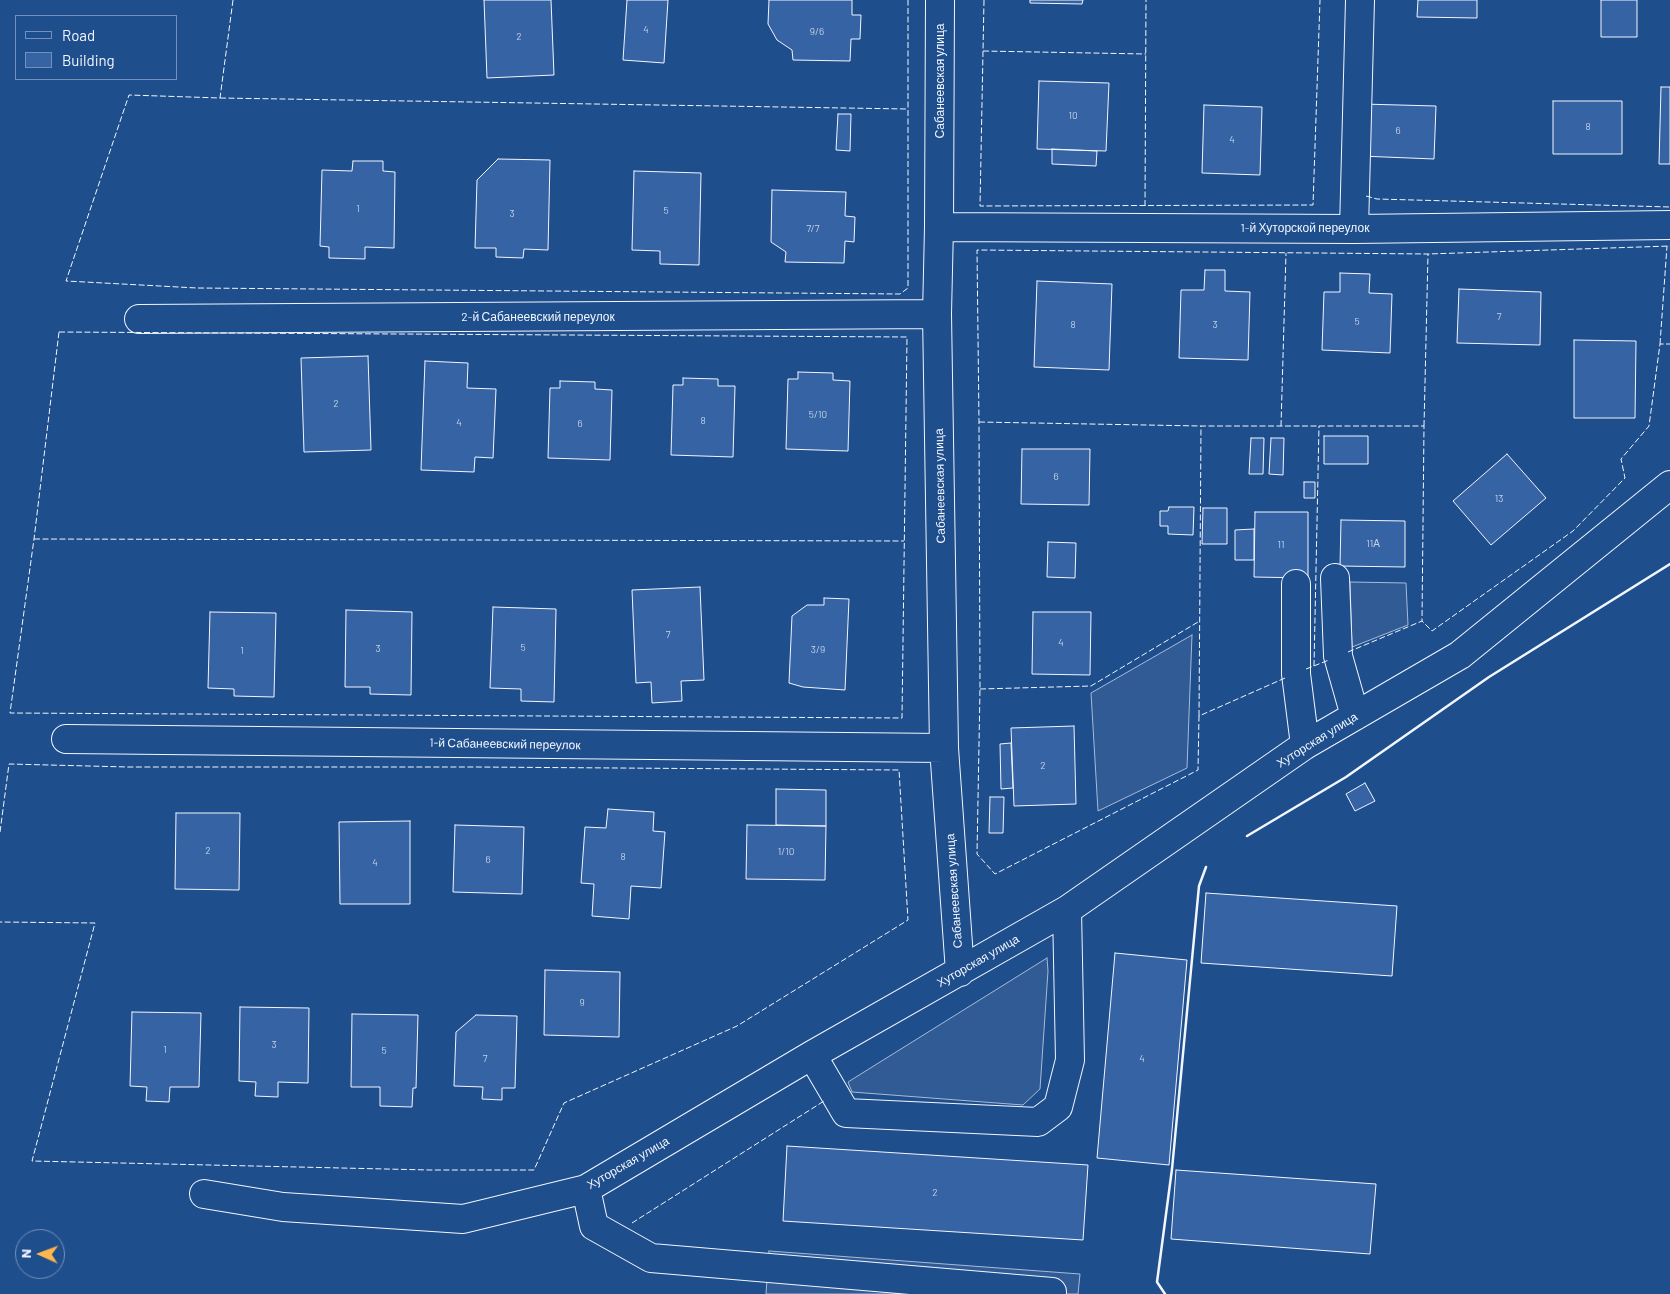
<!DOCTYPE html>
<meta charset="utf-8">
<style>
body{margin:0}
#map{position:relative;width:1670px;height:1294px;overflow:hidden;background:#1f4e8c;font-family:Barlow,sans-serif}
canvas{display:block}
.legend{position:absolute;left:15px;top:15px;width:162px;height:65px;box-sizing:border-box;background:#1f4e8c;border:1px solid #7391ba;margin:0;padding:6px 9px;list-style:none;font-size:15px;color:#f2f6ff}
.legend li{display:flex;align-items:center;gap:10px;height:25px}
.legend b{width:25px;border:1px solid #7391ba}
.north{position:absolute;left:15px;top:1229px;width:50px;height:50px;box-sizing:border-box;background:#1f4e8c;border:1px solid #7391ba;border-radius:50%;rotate:272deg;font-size:14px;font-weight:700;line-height:20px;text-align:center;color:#f2f6ff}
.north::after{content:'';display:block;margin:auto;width:18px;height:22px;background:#ffb74d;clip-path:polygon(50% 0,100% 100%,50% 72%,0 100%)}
</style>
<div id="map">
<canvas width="1670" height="1294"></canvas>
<ul class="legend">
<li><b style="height:6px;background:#1f4e8c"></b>Road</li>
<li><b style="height:14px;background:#3563a3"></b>Building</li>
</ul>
<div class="north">N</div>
</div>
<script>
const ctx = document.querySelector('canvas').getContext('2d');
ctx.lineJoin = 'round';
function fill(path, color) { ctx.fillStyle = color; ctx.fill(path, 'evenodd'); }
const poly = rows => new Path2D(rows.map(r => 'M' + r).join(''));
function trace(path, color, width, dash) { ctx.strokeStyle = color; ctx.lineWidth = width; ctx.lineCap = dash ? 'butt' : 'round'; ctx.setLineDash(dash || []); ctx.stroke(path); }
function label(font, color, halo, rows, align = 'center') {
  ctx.font = font + ' Barlow,sans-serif'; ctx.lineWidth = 4; ctx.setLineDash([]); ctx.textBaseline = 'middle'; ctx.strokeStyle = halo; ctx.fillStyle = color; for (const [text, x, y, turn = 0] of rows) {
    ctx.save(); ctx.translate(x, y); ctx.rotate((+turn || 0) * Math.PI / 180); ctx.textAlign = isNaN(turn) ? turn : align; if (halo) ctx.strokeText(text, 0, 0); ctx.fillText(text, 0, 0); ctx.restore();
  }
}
const built = poly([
 [1350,582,1406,583,1408,625,1352,647,1350,582],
 [1192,635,1187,768,1098,811,1091,693,1192,635],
 [1047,958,1048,971,1040,1089,1023,1105,852,1092,848,1082,1047,958],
 [769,1251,1080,1274,1078,1294,766,1294,769,1251]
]);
fill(built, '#305b95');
trace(built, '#a8bbd7', 1);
const building = poly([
 [484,0,551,0,554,75,487,78,484,0],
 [627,0,668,0,664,63,623,60,627,0],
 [769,0,852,0,852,15,861,15,860,39,851,39,850,61,793,60,792,50,777,40,768,24,769,0],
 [1030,0,1083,0,1082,4,1030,3,1030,0],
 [1418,0,1477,0,1477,18,1417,17,1418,0],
 [1601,0,1637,0,1637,37,1601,37,1601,0],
 [1039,81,1109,83,1106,151,1037,149,1039,81],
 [1661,87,1670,87,1670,164,1659,164,1661,87],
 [1553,101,1622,101,1622,154,1553,154,1553,101],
 [1362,104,1436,106,1434,159,1360,156,1362,104],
 [1204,105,1262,107,1260,175,1202,173,1204,105],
 [838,114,851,114,850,151,836,150,838,114],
 [1052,149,1097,151,1096,166,1052,164,1052,149],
 [498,159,550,160,548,250,524,249,523,258,496,257,496,248,475,248,477,180,498,159],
 [353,161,383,161,383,171,395,172,394,248,365,247,365,259,329,258,329,247,320,246,322,170,352,171,353,161],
 [634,171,701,173,699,265,660,264,660,251,632,250,634,171],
 [772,190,846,192,845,216,855,217,854,242,845,241,844,263,785,262,786,252,771,242,772,190],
 [1205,270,1225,270,1225,291,1250,292,1248,360,1179,358,1181,290,1204,290,1205,270],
 [1340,273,1370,274,1369,293,1392,294,1390,353,1322,350,1324,292,1340,292,1340,273],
 [1037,281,1112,284,1109,370,1034,367,1037,281],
 [1459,289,1541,292,1540,345,1457,343,1459,289],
 [1574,340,1636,341,1635,418,1574,418,1574,340],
 [368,356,371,450,304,452,301,358,368,356],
 [425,361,468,363,467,388,496,389,493,458,475,457,474,472,421,470,425,361],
 [798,372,833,373,833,380,850,381,848,451,786,449,788,379,798,379,798,372],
 [683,378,718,379,718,386,735,386,733,457,671,455,673,385,683,385,683,378],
 [560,381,595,382,595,389,612,390,610,460,548,458,550,388,560,388,560,381],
 [1324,436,1368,436,1368,464,1324,464,1324,436],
 [1251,438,1264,438,1263,474,1249,474,1251,438],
 [1271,438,1284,438,1283,475,1269,474,1271,438],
 [1022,449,1090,449,1089,505,1021,504,1022,449],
 [1507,454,1546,498,1491,545,1453,501,1507,454],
 [1304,482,1315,482,1315,498,1304,498,1304,482],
 [1169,507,1194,507,1193,535,1168,534,1168,526,1160,526,1160,511,1168,511,1169,507],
 [1203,508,1227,508,1227,544,1202,544,1203,508],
 [1255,512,1308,512,1308,578,1254,577,1255,512],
 [1341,520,1405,521,1405,567,1340,566,1341,520],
 [1254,529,1254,560,1235,560,1235,530,1254,529],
 [1048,542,1076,543,1075,578,1047,577,1048,542],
 [700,587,704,680,681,681,682,701,652,703,651,682,636,683,632,590,700,587],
 [824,598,849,599,845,690,803,687,789,683,792,616,807,605,824,605,824,598],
 [493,607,556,609,554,702,521,701,521,689,490,688,493,607],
 [346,610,412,612,411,695,370,694,370,687,345,687,346,610],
 [210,612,276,613,274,697,234,696,234,689,208,688,210,612],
 [1033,612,1091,612,1090,675,1032,674,1033,612],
 [1074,726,1076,804,1014,806,1011,728,1074,726],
 [1011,743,1013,788,1001,789,1000,744,1011,743],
 [1365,783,1375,801,1355,811,1346,794,1365,783],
 [776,789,826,790,826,826,776,825,776,789],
 [990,797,1004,797,1003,833,989,833,990,797],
 [608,809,654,812,653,831,665,832,661,888,631,886,629,919,592,916,594,884,581,883,585,827,606,828,608,809],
 [176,813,240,813,239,890,175,889,176,813],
 [410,821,410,904,340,904,339,822,410,821],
 [455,825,524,827,522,894,453,892,455,825],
 [747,825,826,826,825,880,746,879,747,825],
 [1206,893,1397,906,1392,976,1201,963,1206,893],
 [1115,953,1187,960,1169,1165,1097,1158,1115,953],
 [545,970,620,972,619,1037,544,1035,545,970],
 [240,1007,309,1008,308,1083,278,1082,278,1097,255,1096,256,1082,239,1081,240,1007],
 [132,1012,201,1013,199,1087,170,1087,169,1102,146,1101,147,1087,130,1086,132,1012],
 [352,1014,418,1015,416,1088,413,1088,412,1107,380,1106,380,1087,351,1087,352,1014],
 [476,1015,517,1016,515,1088,502,1088,502,1100,482,1099,483,1087,454,1086,456,1032,476,1015],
 [787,1146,1088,1165,1083,1240,783,1221,787,1146],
 [1176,1170,1376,1184,1370,1254,1171,1239,1176,1170]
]);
fill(building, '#3563a3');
trace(building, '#f2f6ff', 1);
const minor = poly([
 [940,0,939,227,937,314,944,748,960,972],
 [939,227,1354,229,1670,225],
 [1354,229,1360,0],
 [139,319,937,314],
 [1335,578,1338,656,1355,716],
 [1296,584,1296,674,1305,745],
 [66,739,944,748],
 [812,1055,846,1113,1038,1122,1058,1107,1070,1060,1067,910],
 [586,1189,594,1226,651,1258,1052,1292],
 [204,1194,283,1207,463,1219,586,1189,812,1055,1067,910,1305,745,1460,655,1670,485]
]);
trace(minor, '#f2f6ff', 30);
trace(minor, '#1f4e8c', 28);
trace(poly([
 [233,0,220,98,129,95,66,281,197,288,900,294,908,288,908,0],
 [984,0,980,206,1313,205,1320,0],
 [983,51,1146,54],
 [220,98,907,109],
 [1366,196,1377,199,1670,207],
 [1145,206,1146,0],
 [59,332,907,337,902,718,10,713,34,539,59,332],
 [1660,344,1667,246],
 [979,422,1201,426],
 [1281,426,1286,253],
 [1424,426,1428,254],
 [34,539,904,541],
 [1348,652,1422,621,1432,631,1573,531,1625,478,1621,459,1649,426,1660,344,1670,344],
 [1314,666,1319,426],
 [1306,669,1329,660],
 [1285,678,1199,716,1198,770,995,874,977,854,980,689,979,422,977,250,1428,254,1670,246],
 [980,689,1091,686,1198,622],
 [1199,716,1201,426,1424,426,1422,621],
 [0,832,9,764,128,767,477,767,899,770,908,920,737,1026,564,1103,534,1170,430,1170,32,1161,95,923,0,922],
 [632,1223,824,1101]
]), '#f2f6ff', 1, [6, 2.5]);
trace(poly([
 [1247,836,1346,777,1489,677,1670,564],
 [1165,1294,1157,1282,1172,1169,1199,886,1206,867]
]), '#f2f6ff', 2.5);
label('10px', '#c3d1e8', null, [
 ["4",646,30],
 ["9/6",817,32],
 ["2",519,37],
 ["10",1073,116],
 ["8",1588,127],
 ["6",1398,131],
 ["4",1232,140],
 ["1",358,209],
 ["5",666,211],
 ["3",512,214],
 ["7/7",813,229],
 ["7",1499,317],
 ["5",1357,322],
 ["8",1073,325],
 ["3",1215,325],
 ["2",336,404],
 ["5/10",818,415],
 ["8",703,421],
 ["4",459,423],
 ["6",580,424],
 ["6",1056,477],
 ["13",1499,499],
 ["11А",1373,544],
 ["11",1281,545],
 ["7",668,635],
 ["4",1061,643],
 ["5",523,648],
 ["3",378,649],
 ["3/9",818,650],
 ["1",242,651],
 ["2",1043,766],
 ["2",208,851],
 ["1/10",786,852],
 ["8",623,857],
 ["6",488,860],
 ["4",375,863],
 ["9",582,1003],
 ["3",274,1045],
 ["1",165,1050],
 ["5",384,1051],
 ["7",485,1059],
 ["4",1142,1059],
 ["2",935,1193]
]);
label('12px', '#f2f6ff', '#1f4e8c', [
 ["Сабанеевская улица",940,81,-90],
 ["1-й Хуторской переулок",1305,228],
 ["2-й Сабанеевский переулок",538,317],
 ["Сабанеевская улица",940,486,-91],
 ["Хуторская улица",1317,740,-32],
 ["1-й Сабанеевский переулок",505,744,1],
 ["Сабанеевская улица",954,891,-94],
 ["Хуторская улица",978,961,-30],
 ["Хуторская улица",628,1163,-30]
]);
</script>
